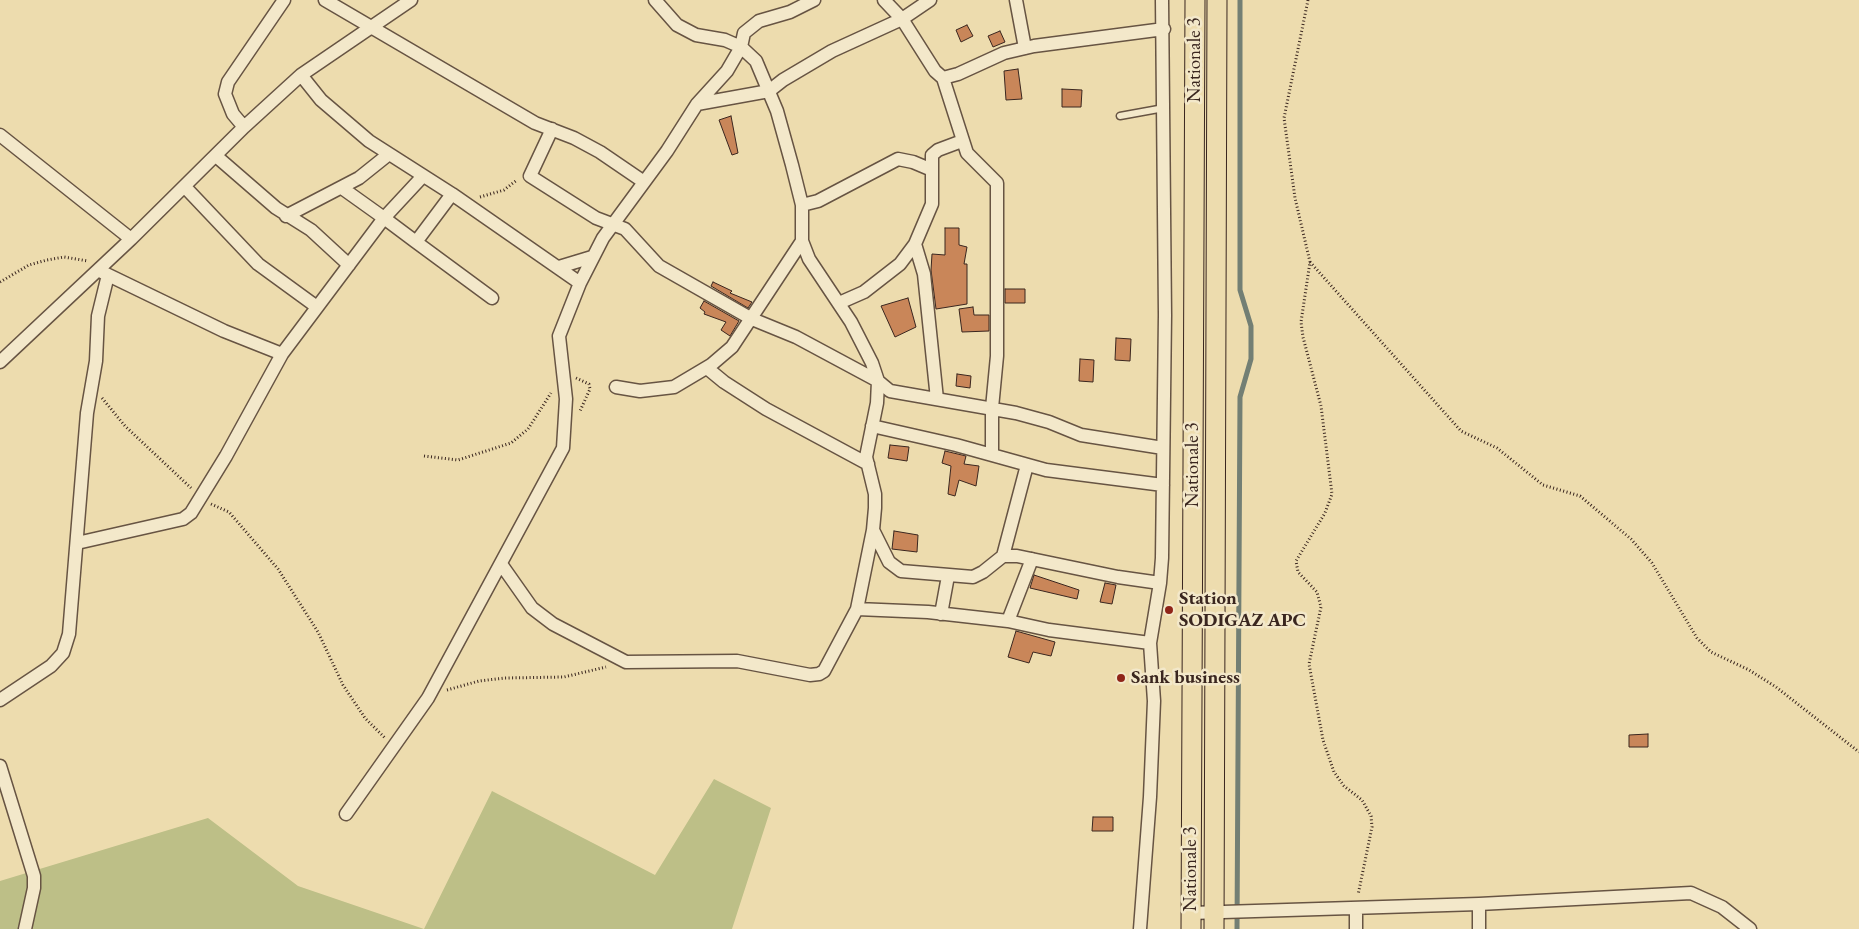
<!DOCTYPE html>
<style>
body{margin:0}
canvas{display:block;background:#eddcae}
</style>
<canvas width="1859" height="929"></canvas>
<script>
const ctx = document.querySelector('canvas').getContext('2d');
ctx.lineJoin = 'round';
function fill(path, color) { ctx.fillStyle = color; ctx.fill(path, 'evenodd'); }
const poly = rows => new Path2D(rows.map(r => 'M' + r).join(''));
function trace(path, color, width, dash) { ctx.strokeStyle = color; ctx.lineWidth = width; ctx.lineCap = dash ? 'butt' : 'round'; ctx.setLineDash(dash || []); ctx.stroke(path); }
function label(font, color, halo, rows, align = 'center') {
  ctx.font = font + ' "EB Garamond",serif'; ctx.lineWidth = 5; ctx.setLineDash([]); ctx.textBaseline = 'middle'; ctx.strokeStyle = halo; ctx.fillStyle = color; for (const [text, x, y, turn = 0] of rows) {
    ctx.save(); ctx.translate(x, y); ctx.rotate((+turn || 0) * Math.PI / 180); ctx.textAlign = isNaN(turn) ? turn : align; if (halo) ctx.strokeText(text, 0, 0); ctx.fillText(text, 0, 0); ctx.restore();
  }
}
fill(poly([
 [714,779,771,808,732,929,0,929,0,881,208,818,298,886,424,929,492,791,655,875]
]), '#bdbf87');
trace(poly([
 [1237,929,1240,397,1251,359,1251,326,1240,290,1240,0]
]), '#737f74', 5);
const building = poly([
 [967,25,973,36,961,42,956,30,967,25],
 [1000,31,1005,42,993,47,988,36,1000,31],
 [1018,69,1022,99,1006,100,1004,71,1018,69],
 [1062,89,1082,90,1081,107,1062,107,1062,89],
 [731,116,738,153,732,155,719,120,731,116],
 [945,228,959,228,959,245,967,247,964,264,967,264,967,304,936,309,931,270,932,254,945,255,945,228],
 [713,282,732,291,730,293,752,302,748,308,711,286,713,282],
 [1005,289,1025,289,1025,303,1005,303,1005,289],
 [908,298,916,327,895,337,881,306,908,298],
 [704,301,739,321,730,336,721,330,726,322,704,314,705,312,700,308,704,301],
 [973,307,974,315,989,315,989,331,962,332,959,309,973,307],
 [1116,338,1131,339,1130,361,1115,360,1116,338],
 [1080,359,1094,360,1093,382,1079,381,1080,359],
 [957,374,971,376,970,388,956,386,957,374],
 [890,445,909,447,907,461,888,458,890,445],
 [945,451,966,456,964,464,979,466,976,486,959,480,955,496,948,494,951,466,942,463,945,451],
 [894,531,918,535,917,552,892,549,894,531],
 [1034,575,1079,590,1077,599,1030,588,1034,575],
 [1105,583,1116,585,1112,604,1100,602,1105,583],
 [1016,631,1055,642,1051,656,1033,652,1029,663,1008,657,1016,631],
 [1648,734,1648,747,1629,747,1629,735,1648,734],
 [1093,817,1113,817,1113,831,1092,831,1093,817]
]);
fill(building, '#c98659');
trace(building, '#3a261f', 1);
const lane = poly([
 [1120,116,1164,108]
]);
const street = poly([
 [325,0,535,123,574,138,600,152,644,182],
 [884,0,902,19,935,71,943,78,958,74,1004,53,1034,46,1164,29],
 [1016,0,1025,48],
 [301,75,321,100,369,141,452,194,580,283],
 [943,78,967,153,997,183,997,356,992,408,992,455],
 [697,104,769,91,783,80,832,51,902,19,930,0],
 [244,127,233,114,225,94,228,82,284,0],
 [552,129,530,176,596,218,625,229,659,266,752,319,796,337,878,381,890,391,1016,413,1049,422,1081,435,1163,448],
 [0,135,131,239],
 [216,156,276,208,311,230,349,265],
 [185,187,258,264,317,307],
 [342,188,384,218,423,176],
 [802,205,818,201,898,159,913,162,932,170],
 [286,216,359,178,389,154],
 [416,242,492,298],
 [915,244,924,274,937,399],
 [559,267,592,257],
 [102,272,224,331,282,354],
 [839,303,864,292,900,264,915,244,932,204,932,155,938,150,962,141],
 [0,362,131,239,244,127,301,75,411,0],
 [707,368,724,382,766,409,868,464],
 [616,387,640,391,674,387,711,365,732,347,802,241],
 [872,426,956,445,1046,470,1163,485],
 [873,530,889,562,901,571,973,577,983,572,1003,556,1017,556,1118,577,1160,583],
 [77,543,183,519,191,513,226,456,282,354,384,218,416,242,452,194],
 [1003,556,1027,465],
 [501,564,532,608,553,624,626,662,737,661,810,675,819,674,824,671,857,609,873,530,875,508,875,494,866,457,877,403,878,381,872,363,851,322,809,259,802,241,802,205,792,165,777,111,756,61,741,47,725,40,696,35,677,25,655,0],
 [857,609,928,612,1008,621,1049,630,1150,643],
 [941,614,948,576],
 [1008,621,1032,559],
 [0,700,51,666,63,653,69,634,87,413,96,361,98,316,108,275],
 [0,766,34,876,34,888,25,929],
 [346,814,428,698,563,448,566,399,559,336,580,283,603,238,667,151,697,104,727,71,741,47,744,33,759,21,790,12,814,0],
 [1479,904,1479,929],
 [1191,913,1479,904,1691,893,1722,907,1750,929],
 [1140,929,1150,797,1154,701,1150,643,1160,583,1162,558,1165,315,1162,0],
 [1356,929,1356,908]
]);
const primary = poly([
 [1191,929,1195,0],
 [1214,929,1217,0]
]);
trace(lane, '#675443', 9);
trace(street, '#675443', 15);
trace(primary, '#3a261f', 21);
trace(poly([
 [1308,0,1284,118,1295,198,1310,262,1301,322,1303,337,1321,406,1332,494,1325,513,1296,561,1298,572,1317,592,1321,607,1309,664,1323,740,1334,772,1344,786,1362,800,1371,816,1372,827,1358,895],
 [480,197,504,190,517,180],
 [1310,262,1461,431,1497,448,1543,485,1580,496,1631,539,1652,563,1697,638,1711,652,1749,670,1776,687,1859,752],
 [0,282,29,265,47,260,64,257,88,261],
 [576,378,589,384,590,389,580,411],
 [102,398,125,426,191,488],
 [424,456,458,460,511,443,528,429,551,393],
 [211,504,229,512,278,569,318,632,343,685,365,718,385,738],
 [447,690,479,681,505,678,564,677,606,667]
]), '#3a261f', 3, [1, 2.5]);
trace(lane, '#f3e8ca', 6);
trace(street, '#f3e8ca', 12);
trace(primary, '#eddcae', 19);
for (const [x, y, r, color] of [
 [1169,610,5,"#8f2418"],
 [1121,678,5,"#8f2418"]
]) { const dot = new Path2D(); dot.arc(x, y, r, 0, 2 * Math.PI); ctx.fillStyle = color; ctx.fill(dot); trace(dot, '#f3e8ca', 2); }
label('19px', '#3a261f', '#f3e8ca', [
 ["Nationale 3",1195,60,-90],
 ["Nationale 3",1193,465,-90],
 ["Nationale 3",1191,869,-90]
]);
label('bold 19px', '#3a261f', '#f3e8ca', [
 ["Station",1179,599],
 ["SODIGAZ APC",1179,621],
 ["Sank business",1131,678]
], 'left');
</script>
